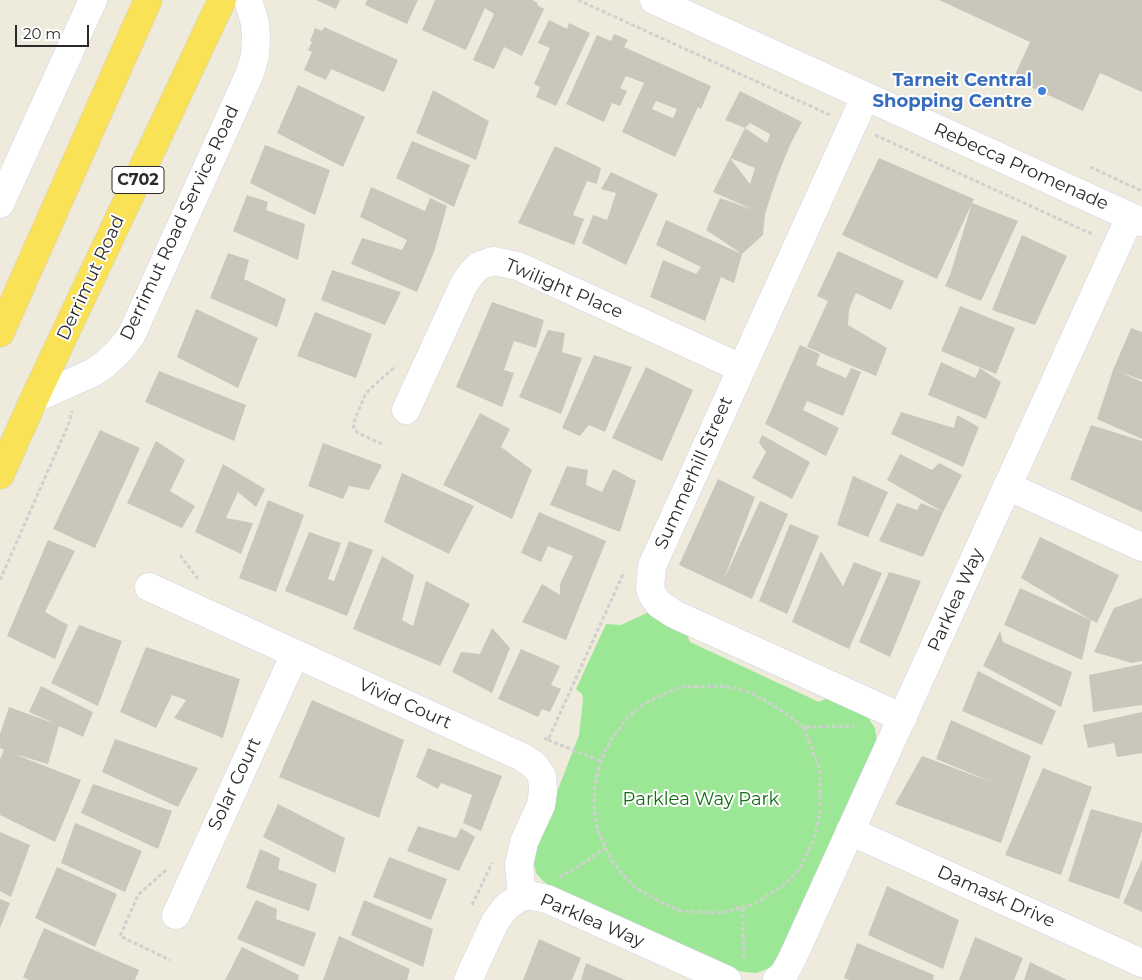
<!DOCTYPE html>
<style>
body{margin:0}
#map{position:relative;width:1142px;height:980px;overflow:hidden;background:#eeebdc;font-family:Montserrat,sans-serif}
canvas{display:block}
.scale{position:absolute;left:15px;top:25px;width:74px;height:22px;box-sizing:border-box;border:2px solid #2b2b2b;border-top:0;padding-left:6px;font-size:15px;line-height:18px;white-space:nowrap;color:#2b2b2b;-webkit-text-stroke:4px #fff;paint-order:stroke}
</style>
<div id="map">
<canvas width="1142" height="980"></canvas>
<div class="scale">20 m</div>
</div>
<script>
const ctx = document.querySelector('canvas').getContext('2d');
ctx.lineJoin = 'round';
function fill(path, color) { ctx.fillStyle = color; ctx.fill(path, 'evenodd'); }
const poly = rows => new Path2D(rows.map(r => 'M' + r).join(''));
function trace(path, color, width, dash) { ctx.strokeStyle = color; ctx.lineWidth = width; ctx.lineCap = dash ? 'butt' : 'round'; ctx.setLineDash(dash || []); ctx.stroke(path); }
function label(font, color, halo, rows, align = 'center') {
  ctx.font = font + ' Montserrat,sans-serif'; ctx.lineWidth = 4; ctx.setLineDash([]); ctx.textBaseline = 'middle'; ctx.strokeStyle = halo; ctx.fillStyle = color; for (const [text, x, y, turn = 0] of rows) {
    ctx.save(); ctx.translate(x, y); ctx.rotate((+turn || 0) * Math.PI / 180); ctx.textAlign = isNaN(turn) ? turn : align; if (halo) ctx.strokeText(text, 0, 0); ctx.fillText(text, 0, 0); ctx.restore();
  }
}
fill(poly([
 [649,612,685,630,690,642,819,702,831,696,866,715,875,728,877,743,777,962,769,968,757,973,744,972,731,969,554,889,543,881,536,873,534,864,533,854,579,735,583,700,582,694,576,689,606,624,621,625]
]), '#9ce795');
fill(poly([
 [316,0,340,0,336,9],
 [367,0,418,0,407,24,365,5],
 [435,0,532,0,538,3,537,5,544,9,522,56,504,47,494,69,473,60,494,14,485,8,466,50,422,30],
 [939,0,1142,0,1142,92,1100,73,1083,111,1013,79,1030,42],
 [549,20,567,29,569,23,590,33,556,106,536,97,540,87,534,84,550,48,538,43],
 [324,27,398,60,384,92,331,69,326,80,304,70,312,52,308,50,312,42,310,41,315,28,322,31],
 [614,34,628,40,624,47,711,86,701,109,698,107,675,157,622,132,644,83,626,76,620,88,627,91,620,106,612,103,604,122,566,104,597,35,611,41],
 [656,101,677,109,673,118,652,109],
 [298,85,365,117,343,167,277,133],
 [433,90,489,121,476,160,416,133],
 [740,91,802,122,790,145,777,177,765,214,763,235,742,254,706,230,720,198,754,210,713,192,745,128,725,120],
 [750,123,770,134,767,143,745,128],
 [730,158,755,168,750,184],
 [412,141,470,165,454,207,396,178],
 [265,145,330,170,315,215,250,183],
 [555,146,601,168,597,184,587,181,573,215,584,219,574,245,518,223],
 [879,158,974,199,937,279,842,235],
 [611,172,658,194,626,265,582,243,593,215,607,220,616,193,601,189],
 [371,187,425,211,430,198,447,206,434,252,417,292,351,264,362,238,402,250,407,240,360,217],
 [247,195,268,202,266,210,305,224,298,260,233,231],
 [972,203,1018,221,981,301,945,286,950,275],
 [666,220,742,254,734,283,721,277,705,321,650,297,663,260,696,274,701,267,656,245],
 [1022,235,1067,256,1035,325,992,310],
 [838,251,904,281,891,310,856,293,849,309,848,325,887,348,876,376,807,347,828,301,817,296],
 [228,253,249,260,244,279,286,299,277,327,210,298],
 [332,270,401,292,385,325,321,300],
 [492,302,544,320,536,348,514,341,504,370,514,373,502,407,456,387],
 [960,306,1015,328,996,374,941,351],
 [196,309,258,338,238,388,177,357],
 [315,312,372,334,356,378,297,356],
 [1131,328,1142,332,1142,380,1120,372,1142,382,1142,439,1097,419,1113,370],
 [548,330,565,333,562,352,582,358,561,414,519,397],
 [800,345,820,354,816,365,846,378,851,368,861,372,843,416,807,401,803,410,839,428,826,456,765,424],
 [594,355,632,367,605,432,589,425,580,436,562,428],
 [941,362,975,378,980,368,1001,382,986,419,928,395],
 [646,367,693,390,662,461,612,438],
 [159,371,246,405,234,441,145,402],
 [901,412,954,428,957,415,979,427,963,467,891,434],
 [480,413,510,429,501,447,532,470,512,519,443,485],
 [1091,425,1142,441,1142,512,1070,479],
 [100,430,140,448,95,548,53,529],
 [762,435,810,462,792,499,752,478,766,452,759,443],
 [156,441,185,460,170,491,195,506,182,528,127,503],
 [323,443,382,465,369,490,349,486,343,499,308,486],
 [900,454,932,470,939,463,962,475,943,512,887,480],
 [223,464,265,489,256,507,238,492,226,518,253,523,241,554,195,532],
 [567,466,588,470,586,485,602,492,613,469,636,481,620,532,550,505],
 [402,473,474,506,449,554,384,522],
 [853,476,888,492,868,537,837,525],
 [718,479,755,497,724,579,760,501,788,514,752,599,679,565],
 [268,500,304,515,276,592,239,578],
 [897,503,917,510,921,503,943,512,923,557,879,541],
 [539,512,606,541,566,640,522,622,542,584,560,595,560,584,573,556,548,546,541,562,521,553],
 [790,524,819,536,787,614,759,601],
 [309,532,341,543,328,579,334,581,349,541,373,550,347,616,285,591],
 [1040,537,1119,575,1097,623,1091,620,1082,660,1004,625,1020,588,1091,620,1021,578],
 [48,540,75,551,45,612,68,625,55,659,7,636],
 [821,551,843,586,854,562,882,573,849,649,792,622],
 [382,556,414,575,402,620,413,626,426,581,470,604,440,666,353,629],
 [889,572,921,581,890,657,859,642],
 [1142,598,1142,661,1132,663,1094,652,1114,608],
 [79,625,122,641,98,706,51,683],
 [492,628,510,648,492,693,452,672,461,652,480,654],
 [1000,631,1003,642,1072,672,1061,707,983,666],
 [146,647,240,679,223,738,174,718,186,700,172,695,156,728,120,712],
 [521,649,560,666,551,685,561,689,550,712,542,709,538,717,498,699],
 [1142,664,1142,705,1093,712,1089,675],
 [978,671,1056,711,1042,745,962,711],
 [41,686,93,712,83,737,59,726,48,764,14,754,81,780,55,842,0,815,0,759,4,750,0,748,0,734,9,707,56,724,29,712],
 [312,700,404,740,379,818,279,777],
 [1142,712,1142,753,1117,757,1114,743,1088,748,1083,725],
 [951,720,1031,756,1001,843,895,804,922,756,994,783,936,759],
 [115,739,198,768,178,807,102,772],
 [428,748,502,776,481,831,463,823,472,795,441,783,438,789,416,777],
 [1043,768,1092,787,1061,875,1005,855],
 [93,784,172,811,158,849,81,813],
 [278,804,345,838,335,873,263,837],
 [1091,809,1142,823,1142,831,1119,899,1068,881],
 [75,823,142,851,125,892,61,863],
 [418,826,456,838,461,828,475,837,459,871,407,851],
 [0,832,30,845,11,897,0,891],
 [260,849,280,858,278,869,317,884,309,911,246,888],
 [389,857,447,879,431,920,373,897],
 [1142,860,1142,912,1123,903],
 [57,867,117,894,95,947,35,918],
 [887,886,959,920,943,969,868,935],
 [0,899,10,903,0,928],
 [256,900,277,909,276,919,316,933,304,967,237,939],
 [364,900,433,929,423,967,351,935],
 [44,928,139,970,135,980,29,980,23,977],
 [339,936,410,969,407,980,323,980],
 [975,937,1023,958,1014,980,959,980],
 [539,939,581,958,572,980,523,980],
 [857,943,934,975,933,980,849,980,844,978],
 [242,947,299,975,298,980,225,980],
 [1030,962,1067,980,1024,980],
 [586,963,625,980,581,980]
]), '#c9c7bc');
const minor = poly([
 [654,0,1142,222],
 [865,97,652,566,650,588,653,596,659,604,674,614,903,718],
 [0,204,93,0],
 [34,399,92,373,104,365,119,351,131,336,250,73,255,55,256,38,255,23,248,0],
 [406,410,464,284,472,273,479,266,493,261,518,266,741,368],
 [1007,486,1142,547],
 [149,587,522,757,534,765,542,776,543,791,541,805,524,842,519,865,522,896],
 [850,831,1142,963],
 [176,915,295,654],
 [468,980,495,922,506,907,522,896,533,896,547,899,727,980],
 [777,980,784,974,793,957,1130,217]
]);
const trunk = poly([
 [0,333,148,0],
 [0,475,34,399,222,0]
]);
trace(minor, '#d2d1e4', 29);
trace(trunk, '#d0d0d0', 29);
trace(poly([
 [578,0,830,115],
 [875,135,1094,235],
 [1090,167,1142,191],
 [382,444,358,433,354,429,353,424,365,395,370,389,396,366],
 [180,555,198,579],
 [0,580,69,423,72,411],
 [804,727,773,705,753,694,736,688,720,686,693,687,683,686,655,698,638,708,627,718,610,741,601,761,595,784,594,804,597,826,605,848,612,861,622,874,636,888,662,903,681,911,720,913,755,904,784,885,798,871,808,852,815,836,820,812,820,771,804,727,854,726],
 [544,738,548,740,624,572],
 [548,740,601,761],
 [166,870,138,895,120,936,170,960],
 [559,877,578,867,605,848],
 [472,905,492,863],
 [742,908,744,960]
]), '#d0d0d0', 3, [4, 2.5]);
trace(minor, '#fff', 28);
trace(trunk, '#fae256', 28);
for (const [x, y, r, color] of [
 [1042,91,5,"#3f7fe0"]
]) { const dot = new Path2D(); dot.arc(x, y, r, 0, 2 * Math.PI); ctx.fillStyle = color; ctx.fill(dot); trace(dot, '#fff', 2); }
for (const [x, y, w] of [
 [138,180,52]
]) { const box = new Path2D(); box.roundRect(x - w / 2, y - 13.5, w, 27, 4); ctx.fillStyle = '#fff'; ctx.fill(box); trace(box, '#2b2b2b', 1); }
label('bold 16px', '#2b2b2b', null, [
 ["C702",138,180]
]);
label('bold 18px', '#366cbe', '#fff', [
 ["Tarneit Central",1032,81],
 ["Shopping Centre",1032,102]
], 'right');
label('18px', '#2b2b2b', '#fff', [
 ["Rebecca Promenade",1021,167,24],
 ["Derrimut Road Service Road",180,223,-65],
 ["Derrimut Road",91,278,-65],
 ["Twilight Place",564,289,23],
 ["Summerhill Street",694,473,-66],
 ["Parklea Way",956,600,-66],
 ["Vivid Court",405,704,24],
 ["Solar Court",235,784,-65],
 ["Damask Drive",996,897,24],
 ["Parklea Way",592,921,23]
]);
label('18px', '#166d1a', '#fff', [
 ["Parklea Way Park",701,800]
]);
</script>
